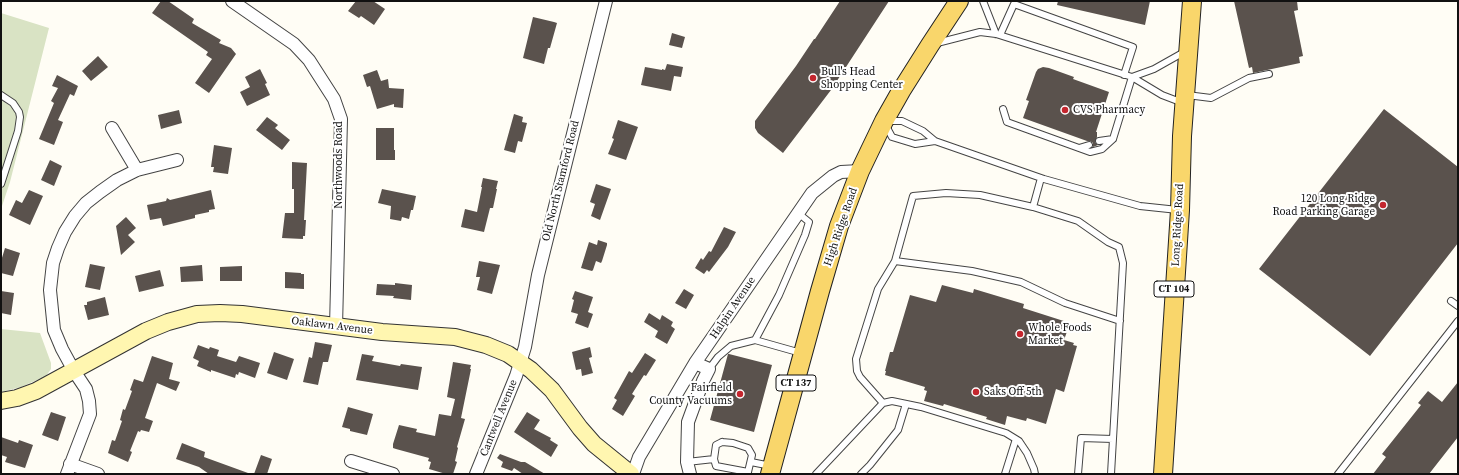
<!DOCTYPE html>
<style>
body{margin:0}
#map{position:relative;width:1459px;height:475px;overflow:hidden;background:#fffdf5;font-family:"Source Serif 4",serif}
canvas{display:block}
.frame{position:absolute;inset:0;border:2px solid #111;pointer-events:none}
</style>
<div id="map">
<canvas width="1459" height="475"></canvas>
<div class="frame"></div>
</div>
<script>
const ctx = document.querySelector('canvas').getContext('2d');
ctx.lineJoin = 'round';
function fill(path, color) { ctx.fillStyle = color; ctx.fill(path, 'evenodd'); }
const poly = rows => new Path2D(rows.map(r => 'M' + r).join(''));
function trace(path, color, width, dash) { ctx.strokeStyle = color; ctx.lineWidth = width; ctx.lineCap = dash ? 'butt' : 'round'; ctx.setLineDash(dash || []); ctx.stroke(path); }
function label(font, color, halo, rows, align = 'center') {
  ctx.font = font + ' "Source Serif 4",serif'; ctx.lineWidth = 4; ctx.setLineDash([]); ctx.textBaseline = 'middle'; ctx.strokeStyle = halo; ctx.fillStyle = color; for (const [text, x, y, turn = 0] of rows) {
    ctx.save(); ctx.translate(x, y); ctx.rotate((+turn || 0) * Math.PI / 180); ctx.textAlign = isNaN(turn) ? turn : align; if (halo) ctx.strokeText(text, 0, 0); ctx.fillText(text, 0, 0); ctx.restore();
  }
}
fill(poly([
 [1,13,49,28,10,182,1,209],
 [1,329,40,333,51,363,51,369,46,376,21,387,1,392]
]), '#d9e3c4');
fill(poly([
 [161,1,168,1,194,19,192,23,221,40,219,43,231,48,236,54,209,93,195,83,212,59,206,55,208,52,152,13],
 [356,1,373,1,385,9,374,25,361,16,359,18,348,11],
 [840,1,889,1,831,90,783,153,758,133,755,128,755,121,796,66,814,39,815,39],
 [1058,1,1150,1,1145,25,1057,5],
 [1234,1,1297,1,1298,10,1294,11,1303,56,1299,57,1300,63,1253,73,1252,67,1249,68],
 [533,17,554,22,557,23,550,48,548,48,544,64,523,58],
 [672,33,685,37,682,48,669,45],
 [98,56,108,67,91,81,82,71],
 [667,64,683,67,681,77,674,76,671,91,641,85,645,67,662,70,662,69,665,70],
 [1043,67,1049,68,1074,77,1073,79,1109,92,1096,132,1097,132,1097,137,1095,142,1098,145,1093,147,1093,143,1090,141,1087,141,1023,118,1029,101,1026,100,1036,72,1038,69],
 [260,69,267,83,265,84,270,95,247,106,240,92,250,87,245,77],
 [377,70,381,81,388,79,389,88,404,89,403,108,394,107,394,104,377,109,370,86,367,87,363,75],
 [57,75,78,86,74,96,70,94,58,120,63,122,54,145,39,139,54,103,51,101,58,88,52,86],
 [1384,109,1458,167,1458,243,1370,356,1259,269],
 [179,110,182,123,161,129,158,115],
 [514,114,523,117,522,122,527,123,522,142,518,141,515,153,504,150],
 [267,117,278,125,275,128,290,140,282,150,256,130],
 [618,120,638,127,626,160,608,154,614,139,612,138],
 [376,128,394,128,394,150,395,150,395,160,376,160],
 [214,145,232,148,228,174,213,172,214,167,211,167],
 [50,160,62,166,54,186,41,180],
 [292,162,307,163,304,220,306,220,305,236,303,236,303,239,282,238,285,213,294,213,294,189,292,189],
 [483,178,498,181,496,189,497,189,493,208,490,208,484,232,461,227,465,209,477,212,482,187,481,187],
 [596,184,611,189,600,220,591,216,595,204,590,202],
 [382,189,416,196,413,210,411,210,409,219,402,217,401,221,390,219,391,206,378,203],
 [29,190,43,196,30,225,9,215,16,200,22,203],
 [211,190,215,209,209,210,209,212,195,215,195,218,163,226,161,218,150,220,147,205,166,201,167,198,170,200],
 [126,217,136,228,128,235,135,242,121,255,116,226],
 [724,227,736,232,728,247,709,272,707,270,704,274,695,268,701,258,703,260,709,251,711,252],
 [598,240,607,243,607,245,602,261,601,263,596,261,593,270,592,271,581,268,589,242,597,245],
 [5,248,20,253,13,276,1,273,1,261],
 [479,261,500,265,492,294,477,290,480,277,476,277],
 [90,264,105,267,100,290,85,287],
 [202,265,203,281,181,282,180,267],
 [242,266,242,281,220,281,220,267],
 [160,270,164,286,139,292,135,276],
 [285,272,301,273,301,274,304,274,304,289,285,288],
 [395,283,412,285,411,300,393,298,394,296,376,295,377,284,395,285],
 [942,285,973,293,974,289,1024,304,1023,308,1070,323,1064,340,1074,343,1073,345,1077,346,1064,392,1056,389,1046,424,1027,418,1026,421,1022,420,1007,416,1005,425,986,419,987,417,944,404,943,406,924,401,927,391,924,390,925,387,885,375,886,371,885,371,890,352,893,352,910,295,936,302],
 [684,289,694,295,686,309,675,303],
 [1,291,14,293,11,315,1,313],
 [575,291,593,297,588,312,593,314,588,328,575,323,578,314,571,312,574,300,572,299],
 [105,297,109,315,88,320,84,305,87,305,87,302],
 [649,313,660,320,662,315,673,322,671,326,675,329,667,344,655,337,658,331,644,322],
 [315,342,332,345,328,362,323,362,318,385,303,382,309,357,312,358],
 [198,345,209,349,210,347,219,350,217,356,236,362,239,356,260,363,255,378,239,372,238,375,236,374,235,378,211,370,211,372,197,366,199,361,193,358],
 [590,347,592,357,589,358,593,373,582,376,581,369,576,370,572,352],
 [274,352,294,359,287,380,267,373],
 [645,353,656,360,646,376,644,375,632,394,635,396,623,416,612,409,617,400,614,398,629,371,632,373],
 [362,354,374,356,372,361,400,366,401,364,422,367,418,390,356,380],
 [728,354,729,354,772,365,754,432,710,420],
 [152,356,173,363,169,379,180,382,176,391,157,383,145,418,153,421,149,432,141,430,140,432,138,431,130,451,132,452,128,462,108,453,112,440,115,441,122,421,120,420,123,409,125,410,132,391,130,390,134,379,143,382],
 [453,362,471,365,470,369,471,369,461,418,465,419,457,447,458,448,455,461,457,462,453,474,446,474,429,469,431,462,428,461,429,458,396,449,393,448,393,444,399,425,417,429,416,432,435,436,439,414,451,416,455,399,447,397],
 [1458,382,1458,437,1429,474,1373,474,1386,457,1382,454,1421,405,1418,403,1428,391,1442,402],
 [348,407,373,414,367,435,350,431,350,429,342,427],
 [51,412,66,417,58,441,42,435],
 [527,412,540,420,534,429,551,438,550,440,558,445,551,457,514,432],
 [1,437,18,443,19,440,33,445,25,468,5,462,7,457,1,455],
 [182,443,205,452,204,457,248,473,248,474,209,474,199,467,176,459],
 [500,454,521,462,525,462,545,474,523,474,514,468,512,471,501,467,503,462,497,458],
 [261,455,272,459,267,474,254,474]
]), '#5a524d');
const lane = poly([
 [983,1,996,34],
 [1000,35,1014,4,1133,47,1124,75],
 [937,43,980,32,996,34,1132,77,1162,95,1183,103],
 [1132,77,1154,69,1186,51],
 [1,95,13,103,19,112,20,117,18,131,1,184],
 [1187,95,1211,98,1249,78,1269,74],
 [1003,109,1007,122,1090,152,1102,149,1113,139,1132,77],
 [888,121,902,121,923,131,935,141,1044,179,1140,206,1178,210],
 [886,126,892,137,915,144,935,141],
 [1099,141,1113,139],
 [1079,148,1089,145],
 [1033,207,1078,221,1108,242,1119,247,1123,263,1111,474],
 [798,213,809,222,805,235,779,295,755,340,801,353],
 [895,261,972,271,1021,282,1065,303,1120,321],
 [1451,301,1458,306],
 [709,369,718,357,731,346,755,340],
 [883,403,860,377,857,371,856,359,878,289,895,261,913,196,946,193,980,195,1033,207,1041,178],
 [722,442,733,443,748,448,752,455,748,472,716,466,714,459,716,445,722,442],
 [687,462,714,459],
 [751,462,771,466],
 [816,474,883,403,892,401,921,407,1006,433,1019,441,1027,453,1034,469,1035,474],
 [861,474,870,465,898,430,906,404],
 [1005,474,1016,439],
 [1078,474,1081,438,1113,439],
 [1338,474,1458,321]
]);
const street = poly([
 [232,1,294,44,309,60,334,99,341,119,336,327],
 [112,128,137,170],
 [351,461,393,474],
 [70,464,98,474],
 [67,474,90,414,89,401,86,389,74,371,62,349,54,330,50,290,53,263,58,248,65,232,75,216,86,203,100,192,117,180,137,170,177,160],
 [476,474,516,376,525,347,538,275,606,1],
 [633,474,639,457,695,363,812,193,833,176,841,172,860,171],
 [690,474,687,462,688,422,703,381,709,369,695,363]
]);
const secondary = poly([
 [1,401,17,398,36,391,146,331,168,322,197,314,220,313,242,314,382,332,455,337,486,345,508,354,531,370,552,390,580,428,594,444,631,474]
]);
const primary = poly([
 [770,474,820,291,839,226,860,171,884,121,901,91,930,45,959,1],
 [1163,474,1180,210,1182,136,1192,1]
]);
trace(lane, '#444', 8);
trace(street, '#444', 14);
trace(secondary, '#333', 18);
trace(primary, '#222', 20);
trace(lane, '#fff', 6);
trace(street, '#fff', 12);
trace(secondary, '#fff6b0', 16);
trace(primary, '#f9d66b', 18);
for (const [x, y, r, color] of [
 [813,78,4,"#c4262e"],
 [1065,110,4,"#c4262e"],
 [1383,205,4,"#c4262e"],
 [1020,334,4,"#c4262e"],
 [976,392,4,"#c4262e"],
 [740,394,4,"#c4262e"]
]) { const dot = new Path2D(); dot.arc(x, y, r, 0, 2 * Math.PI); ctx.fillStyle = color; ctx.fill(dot); trace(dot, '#fff', 1.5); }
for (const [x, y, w] of [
 [1174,289,40],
 [796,383,40]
]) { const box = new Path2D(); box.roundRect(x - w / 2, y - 8, w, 16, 3); ctx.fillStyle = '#fff'; ctx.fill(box); trace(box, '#111', 1); }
label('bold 10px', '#111', null, [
 ["CT 104",1174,289],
 ["CT 137",796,383]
]);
label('11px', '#111', '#fff', [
 ["Bull's Head",821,72],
 ["Shopping Center",821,85],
 ["CVS Pharmacy",1073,110],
 ["120 Long Ridge",1375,199,"right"],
 ["Road Parking Garage",1375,212,"right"],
 ["Whole Foods",1028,328],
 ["Market",1028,341],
 ["Fairfield",732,388,"right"],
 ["County Vacuums",732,401,"right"],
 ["Saks Off 5th",984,392]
], 'left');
label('11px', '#111', '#fff', [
 ["Northwoods Road",339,165,-90],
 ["Old North Stamford Road",561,181,-76],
 ["Long Ridge Road",1178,225,-87],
 ["High Ridge Road",841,227,-71],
 ["Halpin Avenue",733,308,-56],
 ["Oaklawn Avenue",332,326,7],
 ["Cantwell Avenue",499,418,-68]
]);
</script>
